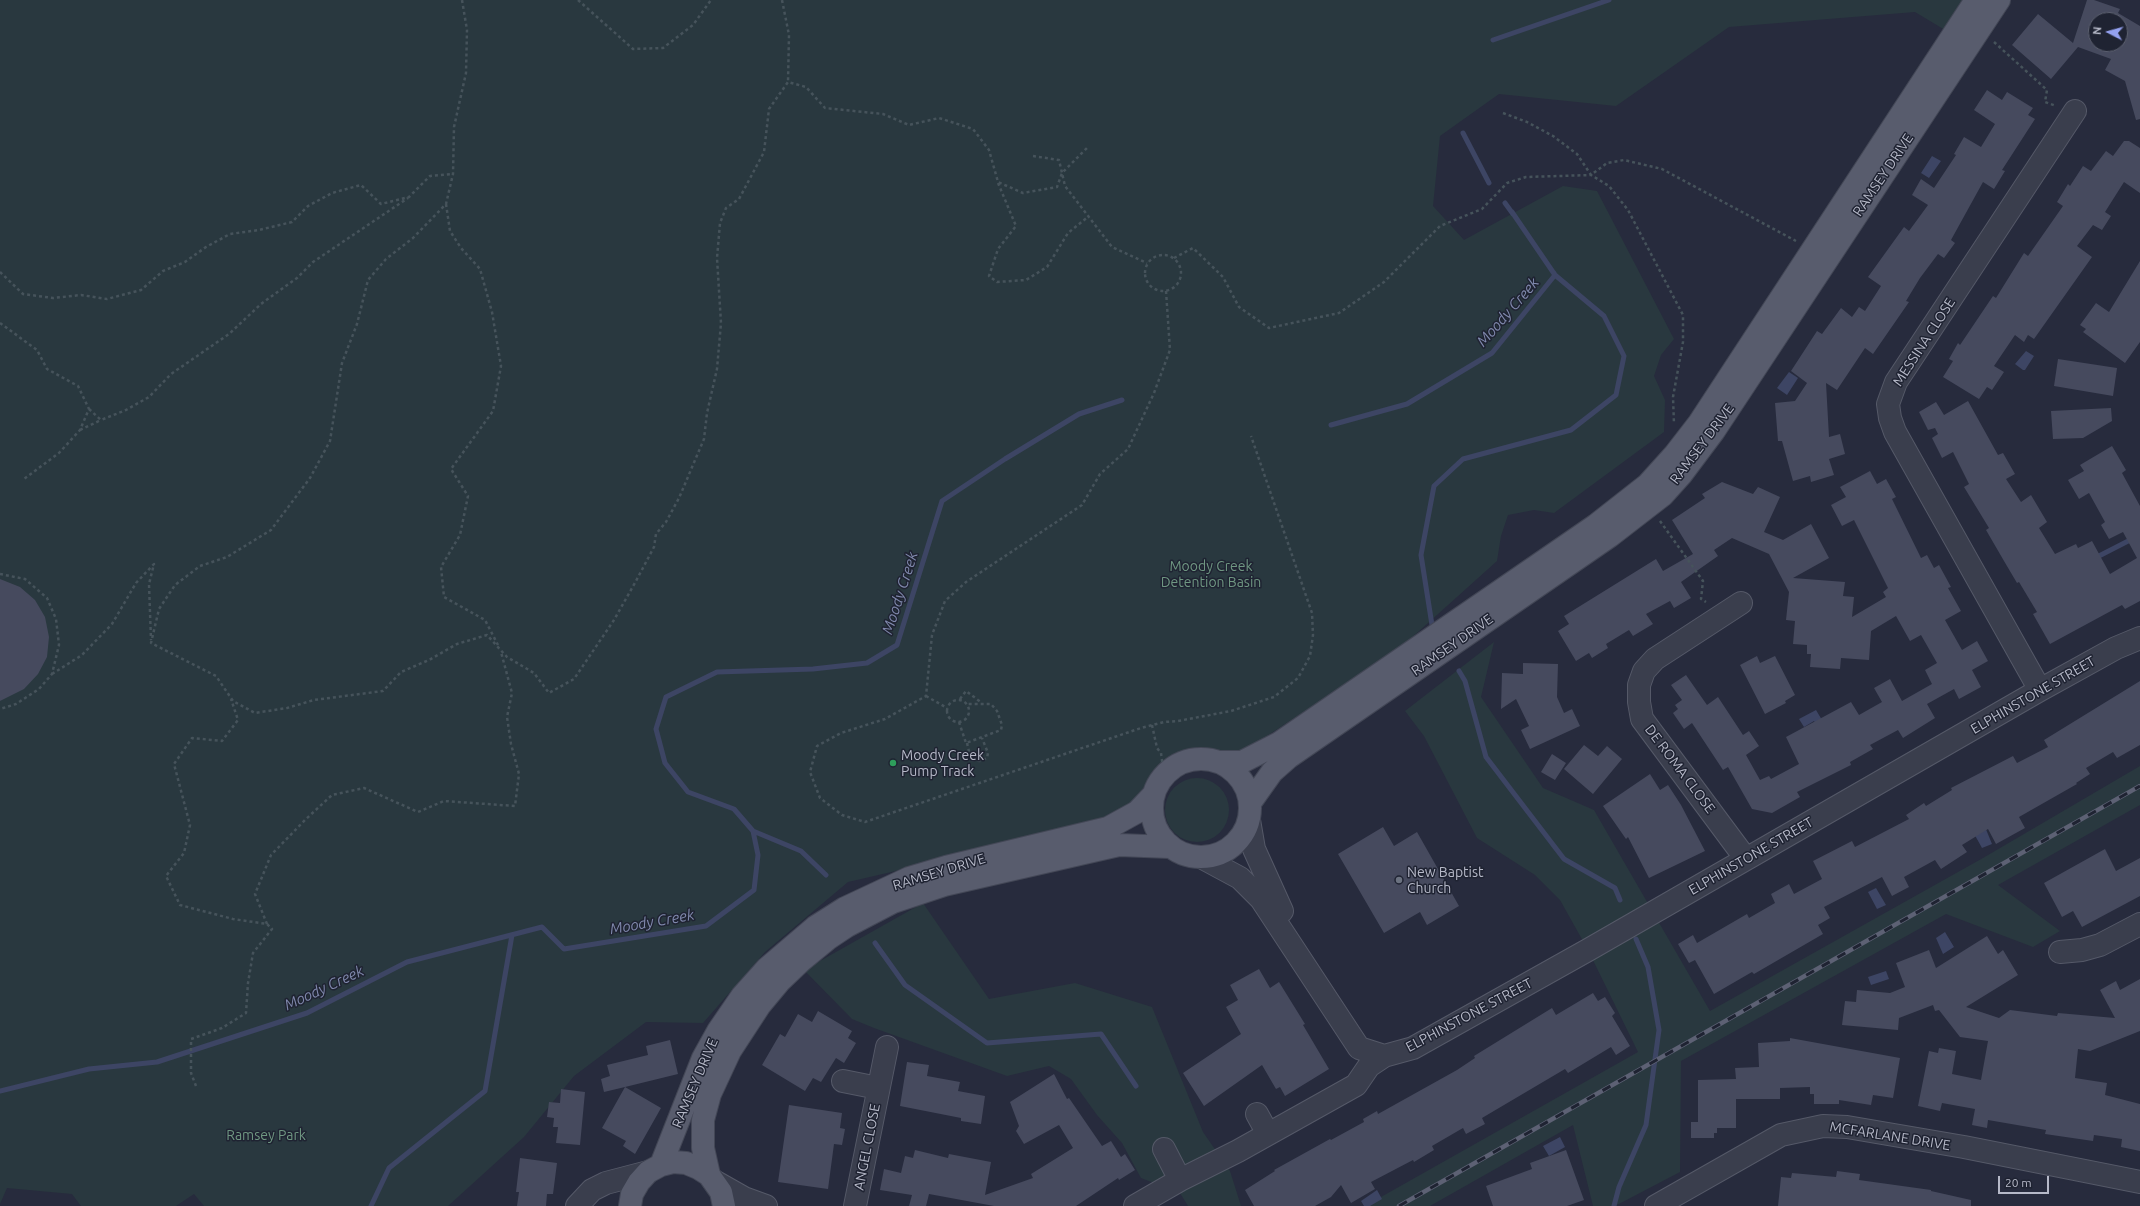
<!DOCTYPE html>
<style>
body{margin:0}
#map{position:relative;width:2140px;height:1206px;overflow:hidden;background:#272b3d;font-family:Ubuntu,sans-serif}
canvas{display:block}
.north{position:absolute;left:2088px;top:12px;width:40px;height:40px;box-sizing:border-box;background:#1f2332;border:1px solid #5b5f6e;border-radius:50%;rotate:276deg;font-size:11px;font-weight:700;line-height:16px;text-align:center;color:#b6b9c8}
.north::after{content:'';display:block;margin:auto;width:14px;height:18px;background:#94a1f0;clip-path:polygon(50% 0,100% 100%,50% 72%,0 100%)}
.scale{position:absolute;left:1998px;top:1176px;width:51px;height:18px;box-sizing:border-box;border:2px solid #b6b9c8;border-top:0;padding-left:5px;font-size:12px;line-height:14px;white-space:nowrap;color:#b6b9c8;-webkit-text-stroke:3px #1f2332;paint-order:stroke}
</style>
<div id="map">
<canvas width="2140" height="1206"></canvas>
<div class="north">N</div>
<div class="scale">20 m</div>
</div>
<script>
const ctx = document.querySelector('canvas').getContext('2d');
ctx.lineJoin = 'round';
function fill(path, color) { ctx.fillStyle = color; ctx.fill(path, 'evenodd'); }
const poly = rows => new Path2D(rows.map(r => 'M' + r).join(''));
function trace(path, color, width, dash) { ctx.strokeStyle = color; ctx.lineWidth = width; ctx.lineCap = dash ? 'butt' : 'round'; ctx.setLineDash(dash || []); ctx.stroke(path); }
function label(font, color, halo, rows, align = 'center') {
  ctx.font = font + ' Ubuntu,sans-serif'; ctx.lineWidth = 3; ctx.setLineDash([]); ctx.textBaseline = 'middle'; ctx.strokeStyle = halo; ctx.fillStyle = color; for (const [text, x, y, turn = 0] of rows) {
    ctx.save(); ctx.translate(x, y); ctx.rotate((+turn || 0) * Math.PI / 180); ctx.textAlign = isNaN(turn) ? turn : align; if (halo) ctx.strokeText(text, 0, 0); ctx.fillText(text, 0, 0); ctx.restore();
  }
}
fill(poly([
 [0,0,1967,0,1945,30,1915,12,1729,27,1616,106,1499,94,1440,136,1433,206,1464,240,1563,186,1597,191,1674,339,1661,355,1654,376,1665,400,1664,432,1554,513,1534,510,1508,515,1501,536,1497,561,1398,650,1244,751,1171,760,1122,814,1013,844,848,882,765,952,703,1023,646,1022,574,1076,524,1137,448,1206,204,1206,194,1194,176,1206,81,1206,72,1194,7,1188,0,1204],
 [1494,642,1481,697,1543,788,1594,810,1710,1011,1983,858,2140,766,2140,805,1998,885,2060,931,2033,947,1946,914,1681,1061,1680,1172,1615,1206,1593,1206,1573,1125,1430,1206,1365,1206,1638,1052,1588,950,1560,900,1535,875,1477,838,1424,736,1405,711],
 '1165 810a32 32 0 1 1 64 0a32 32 0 1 1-64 0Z',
 [923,903,989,999,1075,983,1152,1007,1203,1132,1230,1171,1241,1206,1188,1206,1180,1193,1141,1178,1122,1143,1097,1115,1071,1079,1049,1066,1007,1076,874,1028,852,1019,804,970]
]), '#29383f');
fill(poly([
 [1932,156,1941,161,1929,178,1921,173],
 [2026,351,2034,356,2025,370,2023,370,2015,364],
 [1789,372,1798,378,1787,395,1777,388],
 [1816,710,1828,730,1823,733,1814,721,1804,727,1799,719],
 [1983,822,1992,844,1982,848,1972,830],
 [1876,888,1886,905,1877,909,1868,892],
 [1945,932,1954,947,1943,954,1936,938],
 [1886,971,1889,979,1871,985,1868,977],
 [1560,1137,1565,1147,1549,1156,1543,1146],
 [1377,1190,1382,1199,1370,1206,1364,1206,1361,1201]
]), '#3d4564');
trace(poly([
 [1493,40,1609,0],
 [1463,133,1489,183],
 [1505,203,1513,214],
 [1331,425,1407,404,1492,353,1555,275,1554,273],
 [2095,558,2140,535],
 [1432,625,1421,555,1434,486,1463,459,1571,430,1616,395,1624,356,1604,316,1555,275,1512,212],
 [1459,671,1465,681,1486,757,1564,859,1615,888,1620,900],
 [753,831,801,851,826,875],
 [875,943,905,985,987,1043,1101,1034,1136,1086],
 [0,1091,89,1069,157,1062,307,1013,407,962,542,927,564,949,706,926,754,890,758,855,753,831,734,809,688,792,665,763,656,729,666,697,717,672,813,669,867,663,897,645,942,501,1005,459,1079,414,1122,400],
 [371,1206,389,1168,485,1091,512,935],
 [1614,1206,1619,1187,1646,1125,1659,1030,1648,967,1636,939]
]), '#3d4564', 5);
fill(poly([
 [2087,0,2094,0,2120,9,2118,13,2140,26,2140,119,2136,120,2125,81,2105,70,2111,59,2078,47,2051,79,2012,45,2038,14,2073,43],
 [2096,20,2120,20,2120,44,2096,44],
 [1987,90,2002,100,2007,92,2033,108,2028,115,2035,119,2002,170,2005,171,1994,189,1983,182,1951,240,1955,243,1944,258,1938,254,1920,278,1906,301,1909,302,1873,354,1865,348,1837,390,1826,383,1829,437,1840,434,1845,454,1829,459,1834,475,1811,482,1810,476,1793,481,1782,441,1778,441,1775,403,1795,401,1807,383,1791,371,1817,331,1822,334,1841,308,1852,317,1859,307,1865,311,1881,286,1868,277,1904,227,1909,231,1928,205,1912,195,1921,179,1934,188,1956,155,1954,154,1964,137,1981,147,1995,124,1974,110],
 [2124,141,2129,141,2140,148,2140,193,2124,182,2105,212,2111,216,2102,230,2093,225,2077,246,2092,257,2034,339,2028,335,2024,342,2015,335,1994,366,2004,372,1992,390,1987,387,1979,399,1943,377,1953,361,1949,359,1958,343,1960,345,1993,296,1996,298,2024,253,2028,256,2063,206,2057,202,2068,184,2070,186,2083,166,2091,171,2106,151,2113,156],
 [2140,261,2140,342,2125,363,2083,332,2086,329,2080,325,2096,303,2109,312],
 [2058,359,2117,368,2113,396,2054,386],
 [1968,401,1998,455,2003,453,2015,474,2006,479,2021,502,2031,495,2047,522,2039,528,2055,554,2076,544,2078,548,2092,541,2110,574,2137,558,2123,532,2109,539,2101,525,2105,522,2089,493,2079,499,2068,480,2084,471,2080,465,2112,446,2126,470,2122,473,2140,506,2140,601,2125,609,2122,605,2050,644,2033,614,2037,612,2019,582,2017,583,2004,561,1986,530,1989,528,1964,487,1969,484,1953,452,1942,458,1932,438,1938,434,1935,428,1928,430,1919,412,1936,402,1944,415],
 [2111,408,2112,421,2083,438,2053,439,2051,411],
 [1870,471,1877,484,1886,479,1896,497,1892,499,1921,558,1927,555,1934,568,1939,565,1951,587,1948,588,1961,611,1945,620,1962,650,1977,641,1988,661,1972,670,1981,687,1959,699,1954,689,1927,704,1935,718,1903,738,1898,730,1870,745,1873,749,1850,762,1851,765,1797,792,1800,797,1772,813,1752,809,1728,767,1723,770,1692,723,1684,729,1673,713,1678,709,1675,705,1682,700,1671,685,1686,675,1707,705,1718,697,1743,735,1749,731,1759,746,1746,755,1760,780,1769,776,1771,779,1799,764,1786,737,1851,702,1859,715,1882,702,1874,688,1890,679,1902,701,1932,684,1925,670,1937,663,1921,635,1910,641,1896,616,1871,631,1869,660,1841,658,1840,669,1810,667,1811,654,1807,654,1807,645,1793,644,1795,621,1786,620,1789,592,1769,554,1732,538,1714,550,1718,556,1681,582,1691,598,1674,608,1670,601,1646,614,1653,624,1633,636,1629,630,1606,644,1608,648,1592,658,1589,653,1576,661,1558,631,1569,624,1564,616,1656,559,1663,571,1693,554,1672,520,1705,498,1702,494,1722,482,1753,494,1758,487,1780,497,1764,532,1783,540,1811,524,1829,558,1793,578,1845,582,1843,596,1854,597,1852,617,1886,597,1883,592,1888,588,1854,520,1842,526,1831,505,1846,497,1840,487],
 [0,579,20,587,35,600,45,617,49,637,47,657,38,674,24,689,0,701],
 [1757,656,1760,663,1775,656,1795,695,1785,701,1786,703,1765,714,1740,665],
 [1523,663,1558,664,1557,697,1564,713,1572,709,1580,726,1530,749,1521,730,1529,726,1516,699,1501,709,1502,673,1523,674],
 [2140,681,2140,745,2117,758,2113,752,2086,768,2090,774,2076,783,2077,784,2019,817,2025,828,1996,844,1988,829,1962,845,1967,852,1941,869,1935,860,1904,877,1909,887,1892,896,1882,877,1824,907,1830,918,1818,925,1823,934,1754,974,1752,972,1714,994,1695,960,1689,963,1678,944,1693,935,1697,943,1747,914,1749,918,1775,903,1771,894,1789,884,1794,894,1822,879,1813,861,1852,841,1855,847,1909,819,1906,815,1924,803,1926,806,1952,790,1951,788,2013,756,2017,763,2048,747,2044,740],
 [1584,745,1598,756,1607,746,1622,759,1593,794,1564,769],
 [1552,754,1566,763,1555,780,1541,772],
 [1650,774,1660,790,1668,785,1681,805,1705,851,1649,878,1628,837,1626,839,1603,806],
 [1383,827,1394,846,1417,832,1459,906,1427,925,1420,912,1384,933,1338,854],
 [2105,849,2116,871,2140,858,2140,896,2082,927,2073,911,2062,917,2044,883],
 [1987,936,1998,954,2003,950,2018,975,1966,1007,1999,1018,2010,1010,2057,1016,2058,1013,2115,1018,2100,990,2116,981,2120,990,2140,979,2140,1031,2090,1051,2078,1049,2075,1078,2107,1083,2105,1095,2140,1104,2140,1151,2121,1147,2122,1139,2094,1135,2093,1141,2045,1134,2046,1130,1988,1120,1987,1128,1972,1125,1975,1109,1942,1103,1940,1111,1918,1106,1929,1051,1938,1053,1939,1048,1956,1051,1952,1074,1981,1080,1988,1041,1960,1037,1939,1010,1935,1011,1933,1005,1899,1018,1898,1030,1842,1025,1845,1001,1856,1002,1857,990,1890,993,1905,987,1896,963,1929,950,1936,968],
 [1259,969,1270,988,1279,982,1305,1024,1303,1025,1329,1069,1285,1096,1280,1087,1276,1089,1262,1065,1204,1106,1183,1073,1241,1034,1226,1007,1238,1000,1230,985],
 [1593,993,1598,1001,1605,997,1615,1013,1612,1016,1630,1046,1616,1055,1611,1047,1568,1073,1565,1069,1482,1118,1485,1124,1466,1134,1463,1128,1432,1146,1434,1150,1414,1162,1413,1160,1371,1182,1375,1189,1351,1203,1341,1185,1331,1197,1315,1206,1254,1206,1245,1190,1275,1171,1274,1170,1330,1139,1331,1140,1364,1122,1363,1119,1377,1111,1378,1114,1457,1070,1475,1058,1474,1056,1552,1008,1556,1015],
 [818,1011,852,1031,848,1038,856,1043,844,1063,836,1058,821,1082,813,1078,805,1091,762,1065,780,1034,785,1037,798,1014,812,1022],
 [1790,1038,1900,1058,1893,1098,1873,1095,1871,1105,1839,1100,1839,1104,1814,1104,1814,1094,1810,1094,1810,1087,1780,1088,1780,1099,1736,1099,1736,1128,1717,1128,1717,1133,1714,1133,1714,1138,1691,1138,1691,1122,1698,1122,1698,1080,1736,1079,1735,1068,1759,1067,1758,1043,1790,1041],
 [670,1040,678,1074,625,1087,661,1108,635,1154,623,1146,626,1141,602,1128,625,1087,604,1092,601,1079,610,1076,607,1065,648,1055,646,1046],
 [907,1062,929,1065,927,1076,960,1082,958,1091,985,1096,981,1124,961,1121,961,1118,900,1106],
 [1054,1074,1067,1099,1069,1098,1102,1146,1111,1141,1121,1157,1125,1154,1135,1170,1119,1180,1118,1178,1076,1206,994,1206,929,1194,926,1206,909,1206,912,1195,880,1190,884,1169,901,1173,905,1156,913,1158,915,1150,948,1158,949,1154,991,1162,985,1195,1033,1178,1031,1174,1073,1148,1059,1125,1024,1144,1016,1131,1019,1126,1010,1102],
 [561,1089,585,1092,580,1145,556,1143,558,1127,553,1127,554,1118,547,1117,549,1102,560,1103],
 [789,1105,842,1113,840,1128,845,1129,842,1145,834,1144,828,1189,778,1182],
 [1566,1150,1584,1200,1567,1206,1493,1206,1486,1186,1532,1169,1530,1163],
 [520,1158,557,1163,553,1194,547,1194,546,1206,517,1206,519,1192,516,1192],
 [1837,1171,1860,1174,1859,1180,1931,1190,1931,1191,1971,1200,1971,1206,1778,1206,1781,1177,1791,1178,1792,1173,1836,1177]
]), '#464a5e');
const minor = poly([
 [1741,603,1655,659,1644,671,1639,685,1639,702,1642,719,1746,859],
 [2040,690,1895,432,1890,418,1888,404,1896,382,2075,111],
 [1249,820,1254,849,1282,911],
 [1201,857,1240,878,1261,899,1359,1048,1384,1056,1413,1048,1588,950,2040,690,2116,648,2140,638],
 [2060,952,2082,950,2100,945,2140,924],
 [843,1081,878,1088],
 [1257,1114,1268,1134],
 [1180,1180,1238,1151,1356,1085,1369,1066,1384,1056],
 [714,1181,744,1198,766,1206],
 [577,1206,592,1190,606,1183,648,1172],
 [855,1206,887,1047],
 [1135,1206,1180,1180,1164,1149],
 [1656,1206,1781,1135,1823,1126,1847,1127,1964,1147,2140,1182]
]);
const major = poly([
 '1152 808a49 49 0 1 1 98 0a49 49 0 1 1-98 0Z',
 [1221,762,1242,762,1279,743,1596,525,1647,485,1675,454,1699,423,1976,0],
 [1250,803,1272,772,1289,757,1610,536,1663,495,1681,475,1714,431,1999,0],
 [661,1165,703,1058,718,1031,742,996,767,968,815,927,845,908,909,878,946,867,1108,828,1137,812,1154,794],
 [709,1175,703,1148,703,1120,710,1094,730,1051,760,1005,780,981,801,961,829,938,847,926,893,902,944,885,1119,845,1170,847],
 [630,1206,632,1194,639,1182,648,1172,661,1165,673,1162,686,1163,698,1168,709,1175,721,1192,724,1206]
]);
trace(minor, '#555968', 24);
trace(major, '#434756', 24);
trace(poly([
 [462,0,467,30,466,73,454,127,453,174,446,204,413,238,386,259,368,280,357,324,342,363,330,441,310,478,271,530,227,557,200,566,175,585,159,609,151,643,216,676,233,701,255,713,287,708,314,700,383,691,401,672,429,660,457,644,487,635,507,657,534,673,549,693,574,679,614,620,636,581,654,547,656,534,666,522,679,498,704,439,707,413,717,369,721,323,717,258,720,223,726,208,739,199,764,152,769,109,788,82,806,87,825,108,883,114,909,125,939,118,973,129,989,150,998,182,1023,193,1057,187,1062,173,1088,147],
 [578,0,633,49,663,48,693,25,711,0],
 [782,0,789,35,788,82],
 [1994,42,2047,90,2045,102,2056,106],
 [1503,113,1527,122,1553,136,1577,154,1591,175,1607,163,1624,160,1662,169,1796,241],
 [1033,156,1059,160,1065,186,1112,247,1147,263],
 [998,183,1016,226,998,249,989,276,997,282,1026,280,1047,267,1068,233,1089,216],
 [446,204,450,231,461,248,480,269,492,312,501,366,493,411,451,469,468,496,460,535,441,567,444,597,485,620,498,645],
 '1145 273a18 18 0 1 1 36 0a18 18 0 1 1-36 0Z',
 [1174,258,1193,248,1223,277,1239,307,1269,328,1339,313,1384,282,1440,226,1482,209,1507,183,1526,177,1591,175,1609,186,1628,210,1683,315,1683,342,1673,397,1674,424],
 [0,272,23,294,53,298,81,295,107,299,141,290,163,271,185,262,206,247,230,234,259,230,292,222,308,206,332,193,361,185,381,204,409,197,430,176,453,174],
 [1166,291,1170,350,1154,393,1128,449,1100,474,1082,505,966,582,945,601,932,635,926,696,885,719,841,733,817,746,810,772,820,798,842,815,865,822,1141,728,1164,722,1178,721,1231,711,1274,697,1298,678,1310,656,1313,635,1312,613,1251,436],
 [0,323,37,350,47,369,78,386,89,409,80,430,59,453,24,479],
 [89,409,101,420,126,410,149,397,171,374,229,334,261,304,297,278,313,262,408,198],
 [80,430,101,420],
 [1660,521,1703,581,1701,599,1706,602],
 [0,574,25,579,47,598,56,619,59,645,52,674,39,689,16,704,0,709],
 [52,674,82,655,112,624,136,583,154,564,149,584,151,640],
 [926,696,947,708],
 [960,699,966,691,982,703],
 '947 711a11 11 0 1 1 22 0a11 11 0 1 1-22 0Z',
 [959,722,966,743,1001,730,1002,725,997,711,991,704,967,704],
 [1152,725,1157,748,1161,753,1164,775],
 [967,743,971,760,981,761,987,758,988,753,982,738],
 [267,924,255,894,271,855,306,819,332,795,364,788,418,812,444,801,515,806,519,774,511,744,507,717,512,693,501,652],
 [196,1086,191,1073,191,1039,222,1028,246,1013,248,983,253,953,272,929,267,924,233,919,180,905,166,876,184,853,190,825,174,764,192,738,222,741,238,720,231,699]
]), '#46535b', 2.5, [3, 3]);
trace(minor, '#3a3e4d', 22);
trace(major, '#585c6d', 22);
const rail = poly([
 [1399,1206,2140,786]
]);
trace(rail, '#5d6174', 4.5);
trace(rail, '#1f2332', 3, [9]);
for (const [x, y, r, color] of [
 [893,763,4,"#2e9e5b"],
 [1399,880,4,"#6b7280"]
]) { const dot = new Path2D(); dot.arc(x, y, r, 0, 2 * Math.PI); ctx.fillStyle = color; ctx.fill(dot); trace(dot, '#1f2332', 1.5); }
label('14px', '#b6b9c8', '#1f2332', [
 ["RAMSEY DRIVE",1883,175,-56],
 ["MESSINA CLOSE",1924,342,-57],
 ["RAMSEY DRIVE",1702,444,-53],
 ["RAMSEY DRIVE",1452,645,-35],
 ["ELPHINSTONE STREET",2033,695,-30],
 ["DE ROMA CLOSE",1680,769,53],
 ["ELPHINSTONE STREET",1751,856,-30],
 ["RAMSEY DRIVE",939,872,-17],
 ["ELPHINSTONE STREET",1469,1015,-28],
 ["RAMSEY DRIVE",695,1083,-67],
 ["MCFARLANE DRIVE",1890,1136,9],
 ["ANGEL CLOSE",867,1147,-79]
]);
label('14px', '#6f9782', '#1f2332', [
 ["Moody Creek",1211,566],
 ["Detention Basin",1211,582],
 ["Ramsey Park",266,1135]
]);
label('14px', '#b6b9c8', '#1f2332', [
 ["Moody Creek",901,755],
 ["Pump Track",901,771],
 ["New Baptist",1407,872],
 ["Church",1407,888]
], 'left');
label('italic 15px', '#8089ad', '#1f2332', [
 ["Moody Creek",1508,312,-49],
 ["Moody Creek",900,593,-72],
 ["Moody Creek",652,922,-10],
 ["Moody Creek",324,988,-25]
]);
</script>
